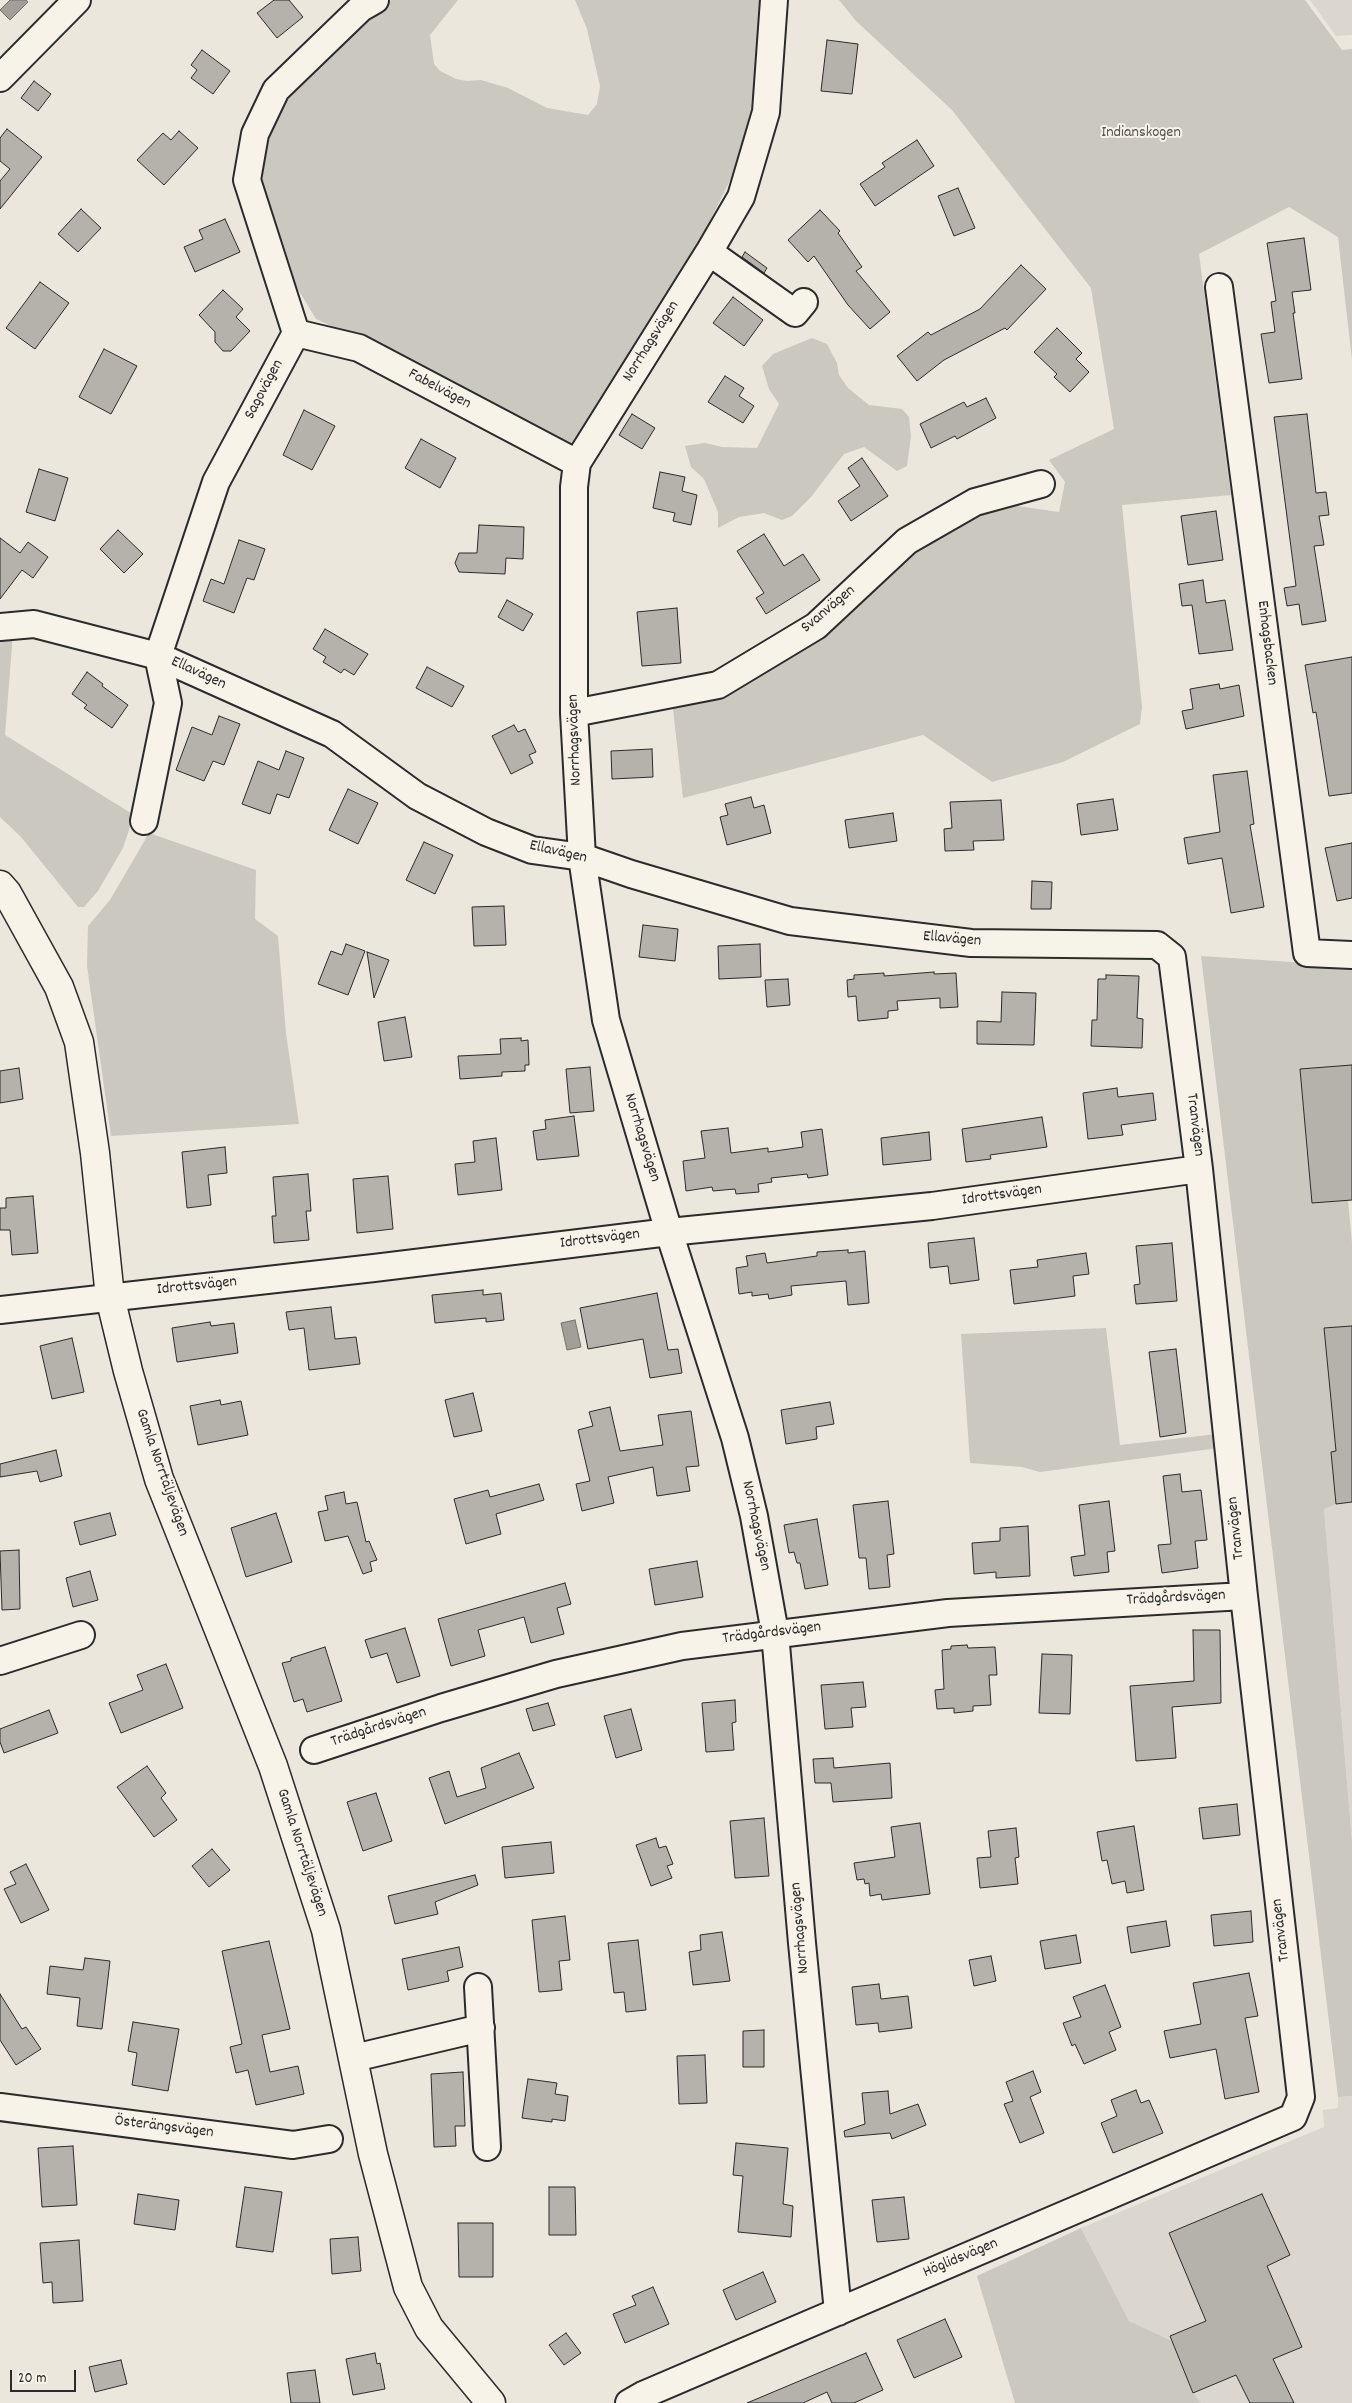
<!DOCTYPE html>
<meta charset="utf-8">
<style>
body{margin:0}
#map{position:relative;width:1352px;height:2403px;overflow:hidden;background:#ebe7dd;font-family:Dekko,sans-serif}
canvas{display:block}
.scale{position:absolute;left:10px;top:2370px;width:66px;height:22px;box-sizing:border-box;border:2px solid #2b2b2b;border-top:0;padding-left:6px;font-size:15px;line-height:18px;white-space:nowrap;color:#2b2b2b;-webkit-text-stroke:4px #f7f3e8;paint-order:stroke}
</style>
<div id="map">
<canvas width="1352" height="2403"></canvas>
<div class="scale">20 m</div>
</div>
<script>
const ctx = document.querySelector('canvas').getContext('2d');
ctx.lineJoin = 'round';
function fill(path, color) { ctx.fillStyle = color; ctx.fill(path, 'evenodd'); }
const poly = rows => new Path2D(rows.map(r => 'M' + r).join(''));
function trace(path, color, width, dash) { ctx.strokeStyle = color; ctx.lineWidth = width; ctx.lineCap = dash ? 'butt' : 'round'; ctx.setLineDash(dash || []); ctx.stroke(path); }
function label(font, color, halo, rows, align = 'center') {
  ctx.font = font + ' Dekko,sans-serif'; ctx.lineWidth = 4; ctx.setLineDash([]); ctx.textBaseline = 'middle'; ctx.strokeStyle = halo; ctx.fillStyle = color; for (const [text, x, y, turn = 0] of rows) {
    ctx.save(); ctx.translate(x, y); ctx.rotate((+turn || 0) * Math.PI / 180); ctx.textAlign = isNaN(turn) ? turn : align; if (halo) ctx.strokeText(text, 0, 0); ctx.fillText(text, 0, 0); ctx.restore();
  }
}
fill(poly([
 [1310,0,1352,0,1352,35,1336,36],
 [1352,1450,1352,1842,1324,1509,1336,1503,1331,1452],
 [1352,2096,1352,2403,1201,2403,1193,2393,1172,2341,1129,2321,1081,2228,1324,2127,1323,2110,1338,2108,1338,2097]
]), '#dbd7ce');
fill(poly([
 [392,0,458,0,430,35,434,64,440,71,456,79,467,81,481,80,508,88,547,108,588,115,597,104,600,86,587,29,575,0,764,0,759,101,737,166,696,249,654,312,575,443,566,447,366,342,316,319,296,286,260,189,260,162,275,116,319,60,374,10],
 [839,0,1305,0,1342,50,1352,49,1352,360,1338,237,1289,207,1199,254,1231,495,1122,505,1142,707,1140,724,1063,762,992,782,923,735,683,798,673,709,700,701,895,559,959,516,1003,504,1059,512,1065,482,1049,460,1114,429,1091,288,952,110,856,21],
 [812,338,827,344,837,363,839,375,848,388,869,405,902,409,909,417,911,436,907,466,897,471,864,447,844,454,811,497,792,516,782,520,764,513,739,517,718,528,718,512,704,479,691,467,685,446,705,443,722,447,757,448,779,404,769,389,762,366,773,354],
 [13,633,5,735,134,815,123,848,98,891,84,907,78,907,21,837,0,817,0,635],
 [149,833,256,870,255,919,278,936,286,1033,299,1124,111,1136,87,966,88,926,110,900],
 [1201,956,1352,966,1352,1065,1300,1070,1312,1203,1348,1200,1352,1243,1352,1326,1324,1329,1333,1421,1352,1420,1352,1450,1331,1452,1336,1504,1324,1509,1352,1842,1352,2096,1338,2097],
 [1106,1328,1120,1445,1217,1434,1218,1448,1040,1472,1022,1467,970,1463,961,1334],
 [1081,2228,1129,2321,1172,2341,1193,2393,1201,2403,1015,2403,977,2276]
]), '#cbc8bf');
const water = poly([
 [10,0,26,0,28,2,10,20,0,10,10,0],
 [575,1320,581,1347,567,1350,561,1323,575,1320]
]);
fill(water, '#a29f98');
trace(water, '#72716c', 1);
const building = poly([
 [274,0,289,0,303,17,277,38,257,13,274,0],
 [827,40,858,44,852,94,821,91,827,40],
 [202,50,230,71,213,94,191,78,197,70,191,65,202,50],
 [34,81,51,94,38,111,21,98,34,81],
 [7,129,42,157,0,209,0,181,10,169,0,161,0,138,7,129],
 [179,131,198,148,164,185,137,160,163,133,171,140,179,131],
 [917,140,934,166,875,206,860,184,885,167,882,163,917,140],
 [958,188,975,228,954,236,938,196,958,188],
 [81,209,101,228,78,252,58,234,81,209],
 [820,210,840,231,838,233,862,267,856,271,890,312,870,329,848,305,814,256,808,262,788,240,820,210],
 [225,219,240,252,195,272,184,247,203,239,199,230,225,219],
 [1304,238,1311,290,1292,292,1295,313,1293,313,1302,379,1269,383,1261,334,1275,332,1271,302,1276,301,1267,243,1304,238],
 [745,252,767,268,764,273,742,257,745,252],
 [1021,265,1046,289,1007,330,1005,328,944,360,917,381,897,356,928,332,931,335,980,309,1021,265],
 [40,282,69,303,35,349,6,328,40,282],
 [223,290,243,309,236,317,250,331,231,351,223,351,215,342,215,332,199,315,223,290],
 [733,297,763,320,744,346,713,323,733,297],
 [1057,328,1082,353,1076,359,1089,372,1070,392,1054,377,1057,374,1034,352,1057,328],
 [104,349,137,366,111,414,79,397,104,349],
 [725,376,744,388,739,396,754,406,743,423,708,402,725,376],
 [986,398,996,418,957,439,955,436,931,448,920,424,964,402,967,407,986,398],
 [304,410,335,426,312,470,283,455,304,410],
 [632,414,655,428,642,449,619,435,632,414],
 [1307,414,1316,493,1326,492,1329,515,1319,516,1324,545,1314,546,1326,621,1302,625,1299,604,1287,606,1284,588,1296,586,1274,417,1307,414],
 [421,439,456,458,440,488,405,468,421,439],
 [862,458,888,496,851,521,838,501,860,486,848,468,862,458],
 [39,469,68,478,55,521,26,512,39,469],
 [660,472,685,477,682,491,697,495,691,525,673,521,675,513,653,508,660,472],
 [1216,511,1223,560,1188,565,1181,516,1216,511],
 [479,525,524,527,523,559,506,558,505,574,459,572,455,563,459,553,477,553,479,525],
 [118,530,143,554,124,573,100,549,118,530],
 [764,534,784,566,803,554,820,580,766,614,756,598,764,593,737,551,764,534],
 [0,538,20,553,28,542,48,557,33,578,22,570,0,599,0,538],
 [239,540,265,549,254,580,247,578,234,613,203,601,211,579,224,584,239,540],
 [1203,580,1206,603,1225,600,1233,650,1199,654,1192,605,1182,606,1179,584,1203,580],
 [507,600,533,614,523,631,498,617,507,600],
 [677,608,681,663,642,666,637,612,677,608],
 [325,629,368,654,354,675,344,669,341,673,323,662,326,657,313,649,325,629],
 [1352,657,1352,793,1329,796,1316,712,1313,713,1305,665,1352,657],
 [427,667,464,686,452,707,416,688,427,667],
 [87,672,103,684,102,686,128,705,112,728,84,708,87,705,72,694,87,672],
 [1219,684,1220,689,1239,685,1244,716,1186,729,1182,711,1193,709,1190,689,1219,684],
 [219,716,240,724,224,765,213,761,204,781,176,770,192,727,212,735,219,716],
 [514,725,518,732,525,729,536,752,529,755,533,763,511,774,492,736,514,725],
 [652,749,653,777,612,779,611,751,652,749],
 [286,751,304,758,289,798,277,794,270,814,242,804,258,761,279,770,286,751],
 [1247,771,1254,824,1250,825,1264,907,1231,913,1222,858,1188,864,1184,838,1220,832,1213,775,1247,771],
 [348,789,378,803,358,844,329,830,348,789],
 [751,797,754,808,764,805,771,833,727,845,720,817,728,815,725,804,751,797],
 [1113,799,1118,830,1081,835,1077,804,1113,799],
 [1001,800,1004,840,973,841,974,850,945,851,944,829,952,828,950,802,1001,800],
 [893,813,897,841,849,848,845,820,893,813],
 [424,842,453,855,435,894,406,880,424,842],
 [1352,843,1352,898,1337,901,1325,848,1352,843],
 [1032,881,1052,882,1051,909,1031,909,1032,881],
 [504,906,506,945,474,946,472,907,504,906],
 [643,925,678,929,675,961,639,957,643,925],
 [346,944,365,951,348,995,318,984,331,951,342,955,346,944],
 [760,944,761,977,719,979,718,946,760,944],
 [367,952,389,960,374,998,367,952],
 [934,972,934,974,956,973,958,1007,940,1008,940,998,897,1001,898,1010,888,1011,888,1018,858,1021,856,996,848,997,847,980,854,979,854,975,884,973,884,976,934,972],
 [1106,975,1139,976,1137,1018,1143,1019,1142,1048,1091,1046,1092,1020,1097,1020,1098,979,1106,979,1106,975],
 [788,979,790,1005,767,1007,765,980,788,979],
 [1002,992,1036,993,1034,1045,977,1044,977,1021,1001,1022,1002,992],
 [405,1017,412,1057,384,1061,378,1022,405,1017],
 [521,1038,521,1041,528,1040,529,1065,525,1065,525,1071,502,1072,502,1076,460,1079,458,1056,501,1054,500,1039,521,1038],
 [1352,1065,1352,1200,1312,1203,1300,1069,1352,1065],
 [590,1067,594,1111,570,1113,566,1069,590,1067],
 [19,1068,23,1099,0,1103,0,1071,19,1068],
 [1117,1088,1118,1097,1153,1093,1156,1120,1121,1125,1123,1135,1088,1139,1083,1093,1117,1088],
 [574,1116,579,1156,537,1160,533,1131,546,1129,545,1120,574,1116],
 [1042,1117,1047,1147,990,1155,991,1159,966,1162,962,1129,1042,1117],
 [728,1128,731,1153,768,1148,768,1152,803,1147,801,1132,822,1129,828,1175,808,1178,807,1174,771,1178,772,1182,758,1184,759,1192,736,1194,735,1189,713,1191,712,1187,686,1191,683,1161,705,1158,701,1131,728,1128],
 [929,1132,931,1160,883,1165,881,1138,929,1132],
 [496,1138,502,1190,458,1195,455,1164,475,1162,473,1141,496,1138],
 [225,1147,227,1173,208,1175,211,1205,187,1208,182,1152,225,1147],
 [308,1174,311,1211,306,1211,309,1240,274,1243,272,1216,276,1216,273,1177,308,1174],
 [388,1176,393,1229,357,1233,353,1179,388,1176],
 [33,1196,38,1253,12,1255,10,1230,0,1230,0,1208,6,1208,6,1198,33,1196],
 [974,1238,979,1280,950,1284,948,1266,930,1268,928,1243,974,1238],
 [1172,1243,1177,1301,1136,1304,1134,1285,1140,1284,1136,1246,1172,1243],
 [848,1250,848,1253,865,1251,869,1303,848,1305,846,1281,791,1286,792,1295,769,1299,768,1294,752,1296,752,1292,739,1294,736,1268,748,1266,746,1256,765,1253,767,1263,817,1256,817,1252,848,1250],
 [1086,1253,1089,1274,1073,1276,1075,1296,1014,1304,1010,1270,1038,1267,1037,1260,1086,1253],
 [483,1290,483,1295,501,1293,504,1320,486,1322,486,1318,435,1323,432,1295,483,1290],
 [657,1293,668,1350,678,1349,682,1373,650,1378,643,1339,588,1349,580,1308,657,1293],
 [331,1307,335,1339,356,1337,360,1364,309,1370,304,1328,289,1330,286,1312,331,1307],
 [210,1322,211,1326,234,1323,238,1353,177,1362,172,1328,210,1322],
 [1352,1326,1352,1502,1336,1504,1331,1452,1336,1451,1324,1328,1352,1326],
 [72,1338,84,1392,52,1399,40,1346,72,1338],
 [1176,1349,1186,1433,1160,1437,1149,1352,1176,1349],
 [473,1393,482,1431,454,1437,445,1400,473,1393],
 [220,1400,221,1405,241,1401,248,1435,198,1445,190,1406,220,1400],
 [830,1402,834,1424,816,1427,817,1439,786,1444,781,1410,830,1402],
 [610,1407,620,1451,663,1445,658,1415,691,1411,699,1466,686,1467,690,1491,657,1496,653,1467,608,1477,614,1503,582,1511,576,1484,590,1481,578,1430,593,1426,589,1412,610,1407],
 [56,1450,62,1476,40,1482,37,1471,0,1477,0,1464,56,1450],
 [1180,1474,1182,1492,1201,1490,1207,1540,1195,1541,1198,1568,1162,1573,1158,1545,1171,1544,1163,1476,1180,1474],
 [539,1484,544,1500,496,1514,501,1534,466,1544,454,1499,488,1490,490,1497,539,1484],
 [344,1492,346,1504,357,1502,366,1542,369,1541,377,1560,370,1562,372,1571,363,1574,348,1536,325,1541,318,1512,328,1510,325,1496,344,1492],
 [888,1501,894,1554,887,1555,890,1587,869,1589,866,1558,859,1558,853,1505,888,1501],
 [1109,1501,1115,1551,1107,1552,1109,1572,1074,1576,1071,1557,1085,1555,1079,1505,1109,1501],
 [110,1513,116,1535,80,1545,74,1522,110,1513],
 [276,1513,292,1562,246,1577,231,1528,276,1513],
 [817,1519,828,1585,805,1589,800,1563,797,1563,794,1552,789,1553,784,1525,817,1519],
 [1028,1526,1030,1576,996,1578,996,1572,974,1574,972,1543,1000,1541,1000,1528,1028,1526],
 [19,1550,20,1609,2,1610,0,1551,19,1550],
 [697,1561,703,1597,655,1605,649,1569,697,1561],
 [90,1571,98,1600,73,1607,66,1578,90,1571],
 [565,1583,571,1604,557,1608,564,1634,531,1643,524,1617,478,1630,485,1656,451,1666,438,1619,565,1583],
 [405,1628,420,1676,397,1683,387,1653,371,1658,365,1640,405,1628],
 [1193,1630,1220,1630,1221,1703,1172,1707,1176,1758,1136,1761,1130,1686,1194,1681,1193,1630],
 [967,1645,968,1648,995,1647,997,1675,989,1675,991,1705,973,1706,973,1711,954,1713,954,1708,937,1709,935,1690,944,1689,942,1650,951,1649,951,1646,967,1645],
 [325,1647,342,1701,307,1712,303,1699,294,1702,282,1663,291,1661,291,1658,325,1647],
 [1042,1654,1072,1655,1070,1714,1039,1713,1042,1654],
 [166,1664,183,1708,121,1733,109,1703,143,1690,137,1675,166,1664],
 [863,1682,866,1707,851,1708,853,1727,825,1729,821,1685,863,1682],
 [735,1700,736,1722,732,1723,734,1750,706,1752,702,1703,735,1700],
 [548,1703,555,1725,533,1731,526,1709,548,1703],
 [631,1709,642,1750,616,1758,604,1716,631,1709],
 [49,1710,58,1733,4,1753,0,1742,0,1729,49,1710],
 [519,1753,534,1788,445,1824,429,1778,449,1771,457,1797,486,1788,481,1768,519,1753],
 [833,1758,834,1768,890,1763,892,1798,833,1802,831,1783,815,1783,813,1759,833,1758],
 [147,1766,166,1793,161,1798,177,1820,154,1837,117,1787,147,1766],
 [376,1793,392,1841,363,1851,347,1802,376,1793],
 [1237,1804,1240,1835,1203,1839,1199,1808,1237,1804],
 [764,1818,769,1876,735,1878,730,1821,764,1818],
 [920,1823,930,1894,882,1900,881,1894,870,1896,869,1883,865,1884,864,1879,857,1880,854,1863,895,1857,891,1827,920,1823],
 [1134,1826,1144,1890,1127,1893,1125,1881,1112,1884,1107,1860,1102,1861,1097,1832,1134,1826],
 [1016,1828,1019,1857,1015,1858,1018,1884,980,1888,977,1858,991,1857,988,1831,1016,1828],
 [656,1838,659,1848,666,1846,673,1864,667,1866,672,1878,651,1886,636,1845,656,1838],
 [551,1842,554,1873,505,1878,502,1847,551,1842],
 [212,1849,230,1870,209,1887,192,1866,212,1849],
 [26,1864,49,1910,21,1923,4,1889,16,1884,10,1872,26,1864],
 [475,1875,478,1885,435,1902,438,1914,395,1924,388,1896,475,1875],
 [1251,1911,1253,1942,1214,1946,1211,1915,1251,1911],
 [565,1916,570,1960,559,1961,562,1990,539,1992,532,1920,565,1916],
 [1166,1921,1170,1946,1131,1953,1127,1927,1166,1921],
 [722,1932,730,1981,693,1985,689,1952,701,1950,700,1935,722,1932],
 [1076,1935,1081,1963,1045,1969,1040,1941,1076,1935],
 [638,1940,646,2010,626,2012,624,1992,614,1993,608,1943,638,1940],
 [269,1941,290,2029,262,2035,270,2072,298,2066,304,2094,256,2105,248,2070,236,2073,230,2047,242,2044,222,1951,269,1941],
 [459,1947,463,1967,447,1971,449,1981,408,1990,402,1959,459,1947],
 [991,1956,996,1981,974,1986,969,1960,991,1956],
 [85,1958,110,1961,102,2029,77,2026,80,1998,47,1994,50,1966,83,1970,85,1958],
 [1249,1973,1258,2016,1245,2018,1259,2092,1225,2099,1216,2049,1170,2058,1164,2031,1201,2024,1193,1983,1249,1973],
 [879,1984,881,1999,908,1996,912,2028,879,2032,878,2023,856,2025,852,1987,879,1984],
 [1105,1985,1121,2027,1109,2032,1116,2050,1084,2064,1075,2044,1072,2046,1063,2023,1081,2017,1073,1997,1105,1985],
 [0,1994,22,2029,26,2027,41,2049,16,2065,0,2040,0,1994],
 [133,2022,179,2029,168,2091,132,2085,137,2053,128,2051,133,2022],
 [764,2030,764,2067,743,2067,743,2031,764,2030],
 [705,2055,707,2103,679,2104,677,2056,705,2055],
 [1033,2071,1041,2092,1030,2097,1044,2133,1020,2143,1004,2104,1013,2101,1006,2082,1033,2071],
 [463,2072,465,2126,455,2126,456,2146,434,2147,431,2074,463,2072],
 [528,2079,557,2083,555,2094,568,2096,565,2121,552,2119,552,2122,522,2118,528,2079],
 [1136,2090,1141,2103,1149,2100,1163,2133,1113,2153,1101,2123,1117,2116,1111,2100,1136,2090],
 [888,2091,890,2114,918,2104,926,2125,892,2139,890,2133,845,2137,844,2131,865,2124,862,2093,888,2091],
 [736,2143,788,2148,783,2204,793,2206,791,2237,738,2232,743,2176,733,2175,736,2143],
 [73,2146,77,2205,42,2207,38,2148,73,2146],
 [245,2187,282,2192,273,2252,236,2247,245,2187],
 [549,2187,575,2187,576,2235,549,2235,549,2187],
 [138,2194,179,2200,175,2230,134,2224,138,2194],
 [1262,2194,1290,2255,1267,2266,1302,2347,1273,2359,1294,2403,1250,2403,1236,2375,1193,2393,1170,2336,1206,2321,1169,2233,1262,2194],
 [904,2197,909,2239,877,2242,872,2200,904,2197],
 [458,2223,493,2223,493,2277,459,2277,458,2223],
 [358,2237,361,2271,332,2274,330,2239,358,2237],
 [79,2240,83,2301,53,2303,52,2282,43,2283,40,2243,79,2240],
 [763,2272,776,2302,736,2320,723,2290,763,2272],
 [653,2287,669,2324,625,2343,613,2314,636,2305,632,2296,653,2287],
 [945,2319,962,2357,914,2378,897,2340,945,2319],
 [566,2333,581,2353,564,2365,549,2345,566,2333],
 [375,2353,377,2364,380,2363,385,2389,353,2395,346,2359,375,2353],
 [866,2353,883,2390,854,2403,832,2403,827,2392,803,2403,747,2403,866,2353],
 [121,2360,127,2384,95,2392,89,2367,121,2360],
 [315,2370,320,2403,291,2403,287,2373,315,2370]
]);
fill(building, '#b5b2ab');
trace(building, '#2b2b2b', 1);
const minor = poly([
 [774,0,766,112,741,197,709,252,577,463,574,487,574,713,582,857,606,1020,669,1232,735,1438,754,1516,775,1633,802,1943,838,2312],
 [0,78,77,0],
 [709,252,795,313,804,302],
 [1219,287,1307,953,1352,955],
 [296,333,359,348,577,463],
 [0,627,34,624,158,656,332,734,417,796,486,832,532,850,582,857,631,874,790,921,971,943,1157,945,1172,957,1199,1169,1244,1596,1301,2097,1293,2117,643,2395,629,2403],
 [574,713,718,685,816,626,907,541,975,502,1041,484],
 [144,821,168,703,158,656,216,482,296,333,247,180,255,134,276,90,361,8,375,0],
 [0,1310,374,1268,669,1232,932,1206,1199,1169],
 [0,1661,81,1635],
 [314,1750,441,1708,556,1674,682,1646,948,1613,1244,1596],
 [478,1987,487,2147],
 [354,2058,481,2028],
 [0,2107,293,2145,329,2139]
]);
const tertiary = poly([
 [0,885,7,893,59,987,79,1042,95,1153,110,1297,128,1371,159,1479,273,1766,326,1930,373,2154,408,2287,429,2328,491,2403]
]);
trace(minor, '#2b2b2b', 30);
trace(tertiary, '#2b2b2b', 31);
trace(minor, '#f7f3e8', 26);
trace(tertiary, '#f7f3e8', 28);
label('16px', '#535250', '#f7f3e8', [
 ["Indianskogen",1141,134]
]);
label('16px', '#2b2b2b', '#f7f3e8', [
 ["Norrhagsvägen",652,342,-58],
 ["Sagovägen",265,390,-62],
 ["Fabelvägen",439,390,28],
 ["Svanvägen",829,610,-40],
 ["Enhagsbacken",1266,643,83],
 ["Ellavägen",198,674,25],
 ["Norrhagsvägen",576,740,-92],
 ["Ellavägen",558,853,13],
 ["Ellavägen",952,940,5],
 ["Tranvägen",1194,1125,83],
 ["Norrhagsvägen",641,1138,73],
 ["Idrottsvägen",1002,1196,-8],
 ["Idrottsvägen",600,1240,-7],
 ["Idrottsvägen",197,1287,-6],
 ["Gamla Norrtäljevägen",161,1473,71],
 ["Norrhagsvägen",755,1526,78],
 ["Tranvägen",1237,1528,-96],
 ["Trädgårdsvägen",1176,1599,-3],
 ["Trädgårdsvägen",772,1634,-7],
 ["Trädgårdsvägen",379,1728,-18],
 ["Gamla Norrtäljevägen",301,1853,72],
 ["Norrhagsvägen",801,1928,-95],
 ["Tranvägen",1282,1930,-97],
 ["Österängsvägen",164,2128,7],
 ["Höglidsvägen",961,2259,-23]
]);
</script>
